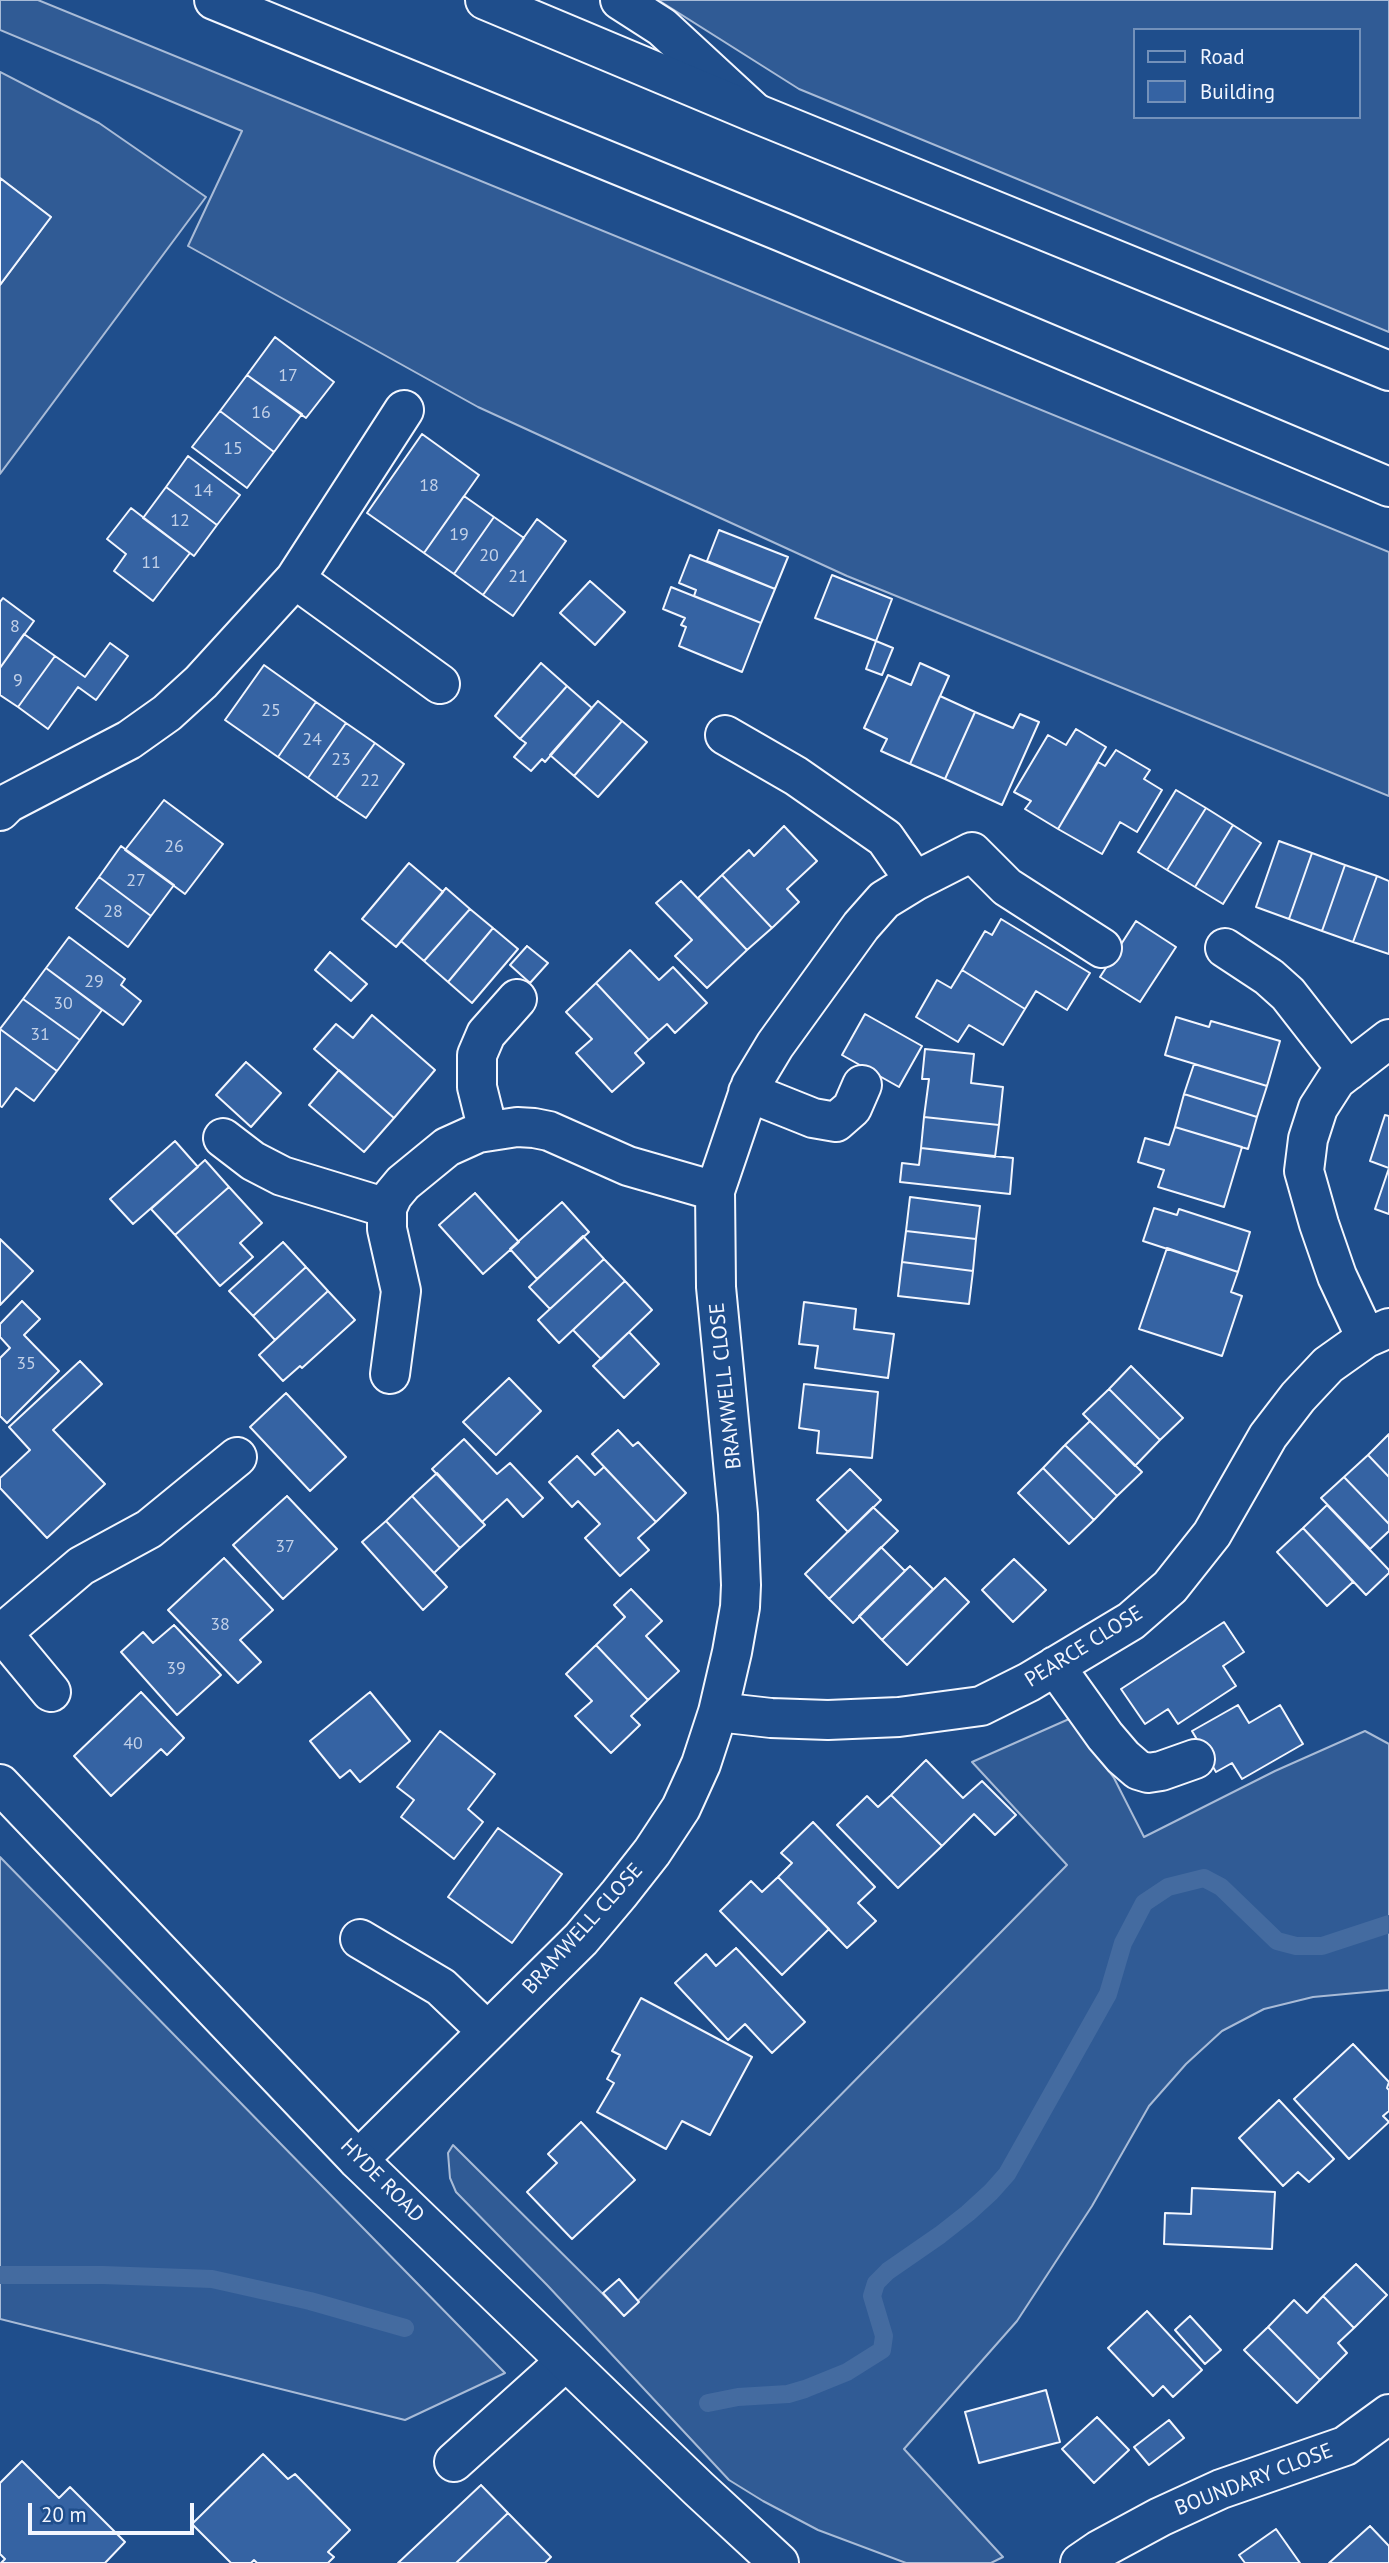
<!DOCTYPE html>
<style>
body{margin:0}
#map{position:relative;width:1389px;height:2563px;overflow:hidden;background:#1f4e8c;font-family:"PT Sans",sans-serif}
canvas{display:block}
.legend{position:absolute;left:1133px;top:28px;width:228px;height:91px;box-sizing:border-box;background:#1f4e8c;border:2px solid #7391ba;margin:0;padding:9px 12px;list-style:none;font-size:21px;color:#f2f6ff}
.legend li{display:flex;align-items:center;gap:14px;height:35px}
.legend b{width:35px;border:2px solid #7391ba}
.scale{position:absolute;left:28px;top:2503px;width:166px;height:32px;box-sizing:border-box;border:4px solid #f2f6ff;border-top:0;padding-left:9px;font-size:21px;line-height:24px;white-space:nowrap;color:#f2f6ff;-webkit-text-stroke:5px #1f4e8c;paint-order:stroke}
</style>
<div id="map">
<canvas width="1389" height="2563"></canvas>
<ul class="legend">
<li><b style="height:9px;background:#1f4e8c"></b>Road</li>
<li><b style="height:19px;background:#3563a3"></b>Building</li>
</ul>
<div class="scale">20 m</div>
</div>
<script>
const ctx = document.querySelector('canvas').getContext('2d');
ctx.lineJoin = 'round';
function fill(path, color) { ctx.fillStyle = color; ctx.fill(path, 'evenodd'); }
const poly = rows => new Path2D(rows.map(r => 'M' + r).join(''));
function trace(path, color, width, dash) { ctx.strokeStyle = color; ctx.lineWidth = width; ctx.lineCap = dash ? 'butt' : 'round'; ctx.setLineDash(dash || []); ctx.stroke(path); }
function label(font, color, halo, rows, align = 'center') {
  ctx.font = font + ' "PT Sans",sans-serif'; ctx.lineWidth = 5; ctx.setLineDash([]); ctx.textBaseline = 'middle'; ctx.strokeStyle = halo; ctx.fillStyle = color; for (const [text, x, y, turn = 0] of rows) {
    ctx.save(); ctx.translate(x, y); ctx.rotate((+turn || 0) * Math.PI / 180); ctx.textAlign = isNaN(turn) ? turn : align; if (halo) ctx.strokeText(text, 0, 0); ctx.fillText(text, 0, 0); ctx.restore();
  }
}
const built = poly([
 [0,0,38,0,1389,552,1389,796,847,576,478,407,188,246,242,131,0,30,0,0],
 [658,0,1389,0,1389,332,799,89,658,0],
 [1135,30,1359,30,1359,117,1135,117,1135,30],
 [0,72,99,123,206,197,0,474,0,285,51,217,0,178,0,72],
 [1069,1719,1114,1778,1144,1837,1275,1771,1365,1731,1389,1744,1389,1990,1313,1997,1264,2009,1222,2031,1186,2064,1149,2106,1092,2206,1017,2321,904,2449,1003,2557,991,2563,906,2563,818,2530,763,2501,729,2480,548,2286,456,2192,450,2178,448,2153,453,2145,624,2315,1067,1865,972,1762,1069,1719],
 [0,1857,505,2373,405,2420,0,2319,0,1857]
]);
fill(built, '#305b95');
trace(built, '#a8bbd7', 2);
trace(poly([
 [0,2275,103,2275,212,2279,310,2301,405,2328],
 [708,2403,738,2397,788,2394,805,2389,847,2372,882,2350,884,2336,872,2296,876,2283,888,2271,940,2235,968,2213,991,2192,1007,2174,1108,1994,1123,1943,1144,1903,1168,1887,1204,1878,1221,1887,1277,1941,1296,1946,1322,1946,1389,1924]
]), '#446ba0', 18);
const building = poly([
 [0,178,51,217,0,285,0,178],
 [275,337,334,382,306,418,247,375,275,337],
 [247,375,302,414,274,452,220,411,247,375],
 [220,411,274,452,247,488,192,447,220,411],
 [422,434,479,475,424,553,367,513,422,434],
 [188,456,240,495,217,525,166,487,188,456],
 [166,487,217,525,194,556,143,518,166,487],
 [464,496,494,517,454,574,424,553,464,496],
 [131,508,190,553,153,601,114,571,126,554,107,539,131,508],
 [494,517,524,538,483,595,454,574,494,517],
 [537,519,566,541,513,616,483,595,537,519],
 [719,530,788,557,775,589,707,561,719,530],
 [690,555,775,589,761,623,694,596,696,590,679,583,690,555],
 [832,575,892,599,876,641,815,618,832,575],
 [590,581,625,612,595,645,560,613,590,581],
 [671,587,761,623,742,672,679,646,686,627,681,625,685,618,663,609,671,587],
 [3,598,34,621,0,668,0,602,3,598],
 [24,634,55,656,18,707,0,695,0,668,24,634],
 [876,641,893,648,882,675,866,669,876,641],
 [110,643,128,656,96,700,78,687,48,729,18,707,55,656,85,677,110,643],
 [541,663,567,686,520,739,495,716,541,663],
 [920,663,949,676,910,764,881,751,887,739,864,728,888,675,911,685,920,663],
 [264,665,316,702,278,757,225,720,264,665],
 [567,686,592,708,545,762,542,759,531,771,514,757,526,743,520,739,567,686],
 [940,696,975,712,945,779,910,764,940,696],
 [598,701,622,721,574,776,550,755,598,701],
 [316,702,346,723,308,778,278,757,316,702],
 [975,712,1013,728,1020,714,1039,722,1002,805,945,779,975,712],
 [622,721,647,742,598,797,574,776,622,721],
 [346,723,375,743,336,798,308,778,346,723],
 [1076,729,1106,747,1058,829,1025,809,1031,801,1014,792,1048,735,1066,745,1076,729],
 [375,743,404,764,366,818,336,798,375,743],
 [1116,750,1150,770,1144,779,1162,790,1137,832,1120,822,1102,854,1058,829,1098,762,1105,766,1116,750],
 [1176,790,1206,808,1167,870,1138,852,1176,790],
 [164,800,223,844,185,894,125,850,164,800],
 [1206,808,1233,825,1195,887,1167,870,1206,808],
 [1233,825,1261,843,1223,904,1195,887,1233,825],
 [784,826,817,861,787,889,799,902,772,928,722,875,749,850,754,856,784,826],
 [1279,841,1312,853,1289,919,1256,907,1279,841],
 [121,846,174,885,151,916,99,877,121,846],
 [1312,853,1345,865,1322,931,1289,919,1312,853],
 [409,863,443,892,396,947,362,919,409,863],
 [1345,865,1377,876,1353,942,1322,931,1345,865],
 [722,875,772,928,747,950,698,898,722,875],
 [1377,876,1389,881,1389,954,1353,942,1377,876],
 [99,877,151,916,128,947,76,908,99,877],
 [681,881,747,950,707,988,675,956,692,940,656,903,681,881],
 [446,888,470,909,424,961,401,941,446,888],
 [470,909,493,928,448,982,424,961,470,909],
 [1001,919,1090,973,1067,1010,1036,991,1025,1009,962,970,985,931,992,935,1001,919],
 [1136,921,1176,947,1140,1002,1100,977,1136,921],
 [493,928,518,949,472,1003,448,982,493,928],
 [69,937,125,979,121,985,141,1001,123,1025,46,968,69,937],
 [527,946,548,963,530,983,510,965,527,946],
 [630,950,659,980,673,967,707,1003,675,1033,667,1024,649,1040,596,983,630,950],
 [330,952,367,984,351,1001,315,970,330,952],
 [46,968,102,1010,80,1040,23,999,46,968],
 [962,970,1025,1009,1003,1045,969,1025,958,1042,916,1017,937,980,951,988,962,970],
 [596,983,649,1040,635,1053,644,1063,612,1092,576,1053,592,1039,566,1012,596,983],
 [23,999,80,1040,57,1071,0,1029,23,999],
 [865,1014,922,1046,899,1087,842,1055,865,1014],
 [372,1015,435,1070,394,1118,314,1049,336,1024,353,1038,372,1015],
 [1176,1017,1209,1027,1211,1021,1280,1041,1267,1086,1165,1055,1176,1017],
 [0,1029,57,1071,34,1101,16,1088,2,1107,0,1106,0,1029],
 [925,1049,974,1054,971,1083,1003,1087,999,1125,924,1117,929,1079,922,1079,925,1049],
 [246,1062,281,1093,251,1127,216,1095,246,1062],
 [1194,1064,1267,1086,1257,1117,1184,1094,1194,1064],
 [339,1070,394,1118,364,1152,309,1105,339,1070],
 [1184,1094,1257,1117,1248,1149,1175,1127,1184,1094],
 [1385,1115,1389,1116,1389,1168,1370,1161,1385,1115],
 [924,1117,999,1125,995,1157,921,1148,924,1117],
 [1175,1127,1242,1147,1224,1207,1158,1187,1164,1170,1138,1162,1145,1138,1169,1145,1175,1127],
 [175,1141,198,1167,133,1224,110,1199,175,1141],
 [921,1148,1013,1158,1010,1194,900,1182,902,1163,919,1165,921,1148],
 [205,1160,229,1187,175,1235,151,1209,205,1160],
 [1389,1168,1389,1214,1375,1209,1389,1168],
 [229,1187,262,1223,240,1243,253,1257,220,1286,175,1235,229,1187],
 [475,1193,519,1242,483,1274,439,1225,475,1193],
 [910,1197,980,1206,976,1239,906,1231,910,1197],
 [562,1202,589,1232,537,1279,510,1249,562,1202],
 [1154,1208,1177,1215,1179,1209,1250,1232,1238,1272,1143,1241,1154,1208],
 [906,1231,976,1239,973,1271,902,1262,906,1231],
 [583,1236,604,1259,550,1309,529,1287,583,1236],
 [0,1239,33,1271,0,1305,0,1239],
 [283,1242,306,1267,253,1316,229,1291,283,1242],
 [1167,1248,1238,1272,1231,1292,1242,1296,1222,1356,1139,1329,1167,1248],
 [604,1259,625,1281,559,1343,538,1320,604,1259],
 [902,1262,973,1271,969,1304,898,1296,902,1262],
 [306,1267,328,1291,275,1340,253,1316,306,1267],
 [625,1281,652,1310,601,1359,573,1330,625,1281],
 [328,1291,355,1320,302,1368,300,1366,283,1381,259,1355,328,1291],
 [22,1301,40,1319,24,1335,59,1371,7,1423,0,1416,0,1358,10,1348,0,1337,0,1324,22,1301],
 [804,1302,856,1309,854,1329,894,1334,888,1378,815,1368,818,1346,799,1344,804,1302],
 [629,1332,659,1364,624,1398,593,1366,629,1332],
 [80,1361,102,1384,53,1430,105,1484,47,1538,0,1488,0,1478,30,1450,9,1427,80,1361],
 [1131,1366,1183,1418,1160,1440,1109,1389,1131,1366],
 [509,1378,541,1411,496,1455,463,1422,509,1378],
 [804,1384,878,1392,872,1458,817,1453,819,1431,799,1428,804,1384],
 [1109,1389,1160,1440,1135,1466,1083,1414,1109,1389],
 [286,1393,346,1457,310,1491,250,1427,286,1393],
 [1090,1421,1142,1472,1117,1496,1065,1445,1090,1421],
 [618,1430,633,1446,638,1442,686,1493,656,1522,592,1454,618,1430],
 [1389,1434,1389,1477,1368,1455,1389,1434],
 [464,1439,497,1474,510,1463,543,1498,523,1517,507,1499,482,1522,432,1469,464,1439],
 [1065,1445,1117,1496,1094,1520,1043,1468,1065,1445],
 [1368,1455,1389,1477,1389,1524,1344,1477,1368,1455],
 [577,1456,595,1475,604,1467,656,1522,638,1538,649,1550,620,1576,585,1538,600,1524,578,1501,572,1507,549,1482,577,1456],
 [1043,1468,1094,1520,1069,1544,1018,1493,1043,1468],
 [850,1469,881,1500,848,1532,817,1500,850,1469],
 [437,1473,485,1525,460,1548,412,1496,437,1473],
 [1344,1477,1389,1524,1389,1531,1370,1549,1321,1498,1344,1477],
 [287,1496,337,1549,283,1599,233,1545,287,1496],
 [412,1496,460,1548,434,1573,386,1521,412,1496],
 [1327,1505,1389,1570,1389,1573,1366,1595,1303,1528,1327,1505],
 [873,1507,898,1531,829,1599,805,1574,873,1507],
 [386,1521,447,1587,423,1610,362,1542,386,1521],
 [1303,1528,1353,1582,1327,1606,1277,1552,1303,1528],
 [881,1547,905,1571,853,1623,829,1599,881,1547],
 [224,1558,273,1610,240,1640,261,1662,238,1683,168,1610,224,1558],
 [1014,1559,1046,1590,1013,1622,982,1590,1014,1559],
 [910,1566,933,1589,882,1640,859,1616,910,1566],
 [945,1578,969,1602,907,1665,882,1640,945,1578],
 [631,1589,662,1621,646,1636,679,1671,648,1700,596,1645,625,1617,614,1605,631,1589],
 [1224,1622,1244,1652,1223,1666,1236,1686,1178,1724,1168,1709,1145,1724,1121,1689,1224,1622],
 [174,1625,221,1675,177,1715,121,1652,143,1632,153,1643,174,1625],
 [596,1645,648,1700,631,1716,640,1725,611,1753,575,1716,592,1701,566,1674,596,1645],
 [141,1692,184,1738,167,1755,161,1749,111,1796,74,1756,141,1692],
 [370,1692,410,1741,360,1782,350,1770,340,1778,310,1741,370,1692],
 [1238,1705,1249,1723,1280,1705,1303,1744,1242,1779,1232,1763,1216,1772,1192,1731,1238,1705],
 [440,1731,495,1774,468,1809,483,1822,454,1859,401,1817,414,1800,397,1787,440,1731],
 [926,1760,963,1798,982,1781,1016,1815,995,1835,974,1814,942,1846,891,1795,926,1760],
 [891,1795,942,1846,898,1888,837,1825,867,1796,878,1807,891,1795],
 [813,1822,875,1887,858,1903,876,1921,847,1948,778,1877,792,1863,781,1853,813,1822],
 [498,1828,562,1874,512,1943,448,1897,498,1828],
 [778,1877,829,1929,782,1975,720,1911,751,1881,762,1892,778,1877],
 [736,1948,805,2022,772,2053,745,2024,728,2040,675,1983,706,1954,716,1966,736,1948],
 [641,1998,752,2057,710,2135,682,2121,666,2149,597,2112,614,2083,607,2079,620,2055,612,2051,641,1998],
 [1353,2044,1389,2082,1387,2088,1389,2090,1389,2111,1383,2116,1389,2122,1349,2159,1294,2099,1353,2044],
 [1279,2100,1334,2159,1309,2182,1298,2172,1283,2186,1239,2138,1279,2100],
 [581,2122,635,2180,572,2239,527,2192,557,2163,548,2154,581,2122],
 [1192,2188,1275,2192,1272,2249,1164,2244,1165,2213,1191,2214,1192,2188],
 [1356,2264,1387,2295,1354,2328,1323,2296,1356,2264],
 [619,2279,639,2302,624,2316,603,2293,619,2279],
 [1323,2296,1354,2328,1338,2343,1347,2353,1320,2380,1268,2327,1294,2300,1307,2313,1323,2296],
 [1147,2311,1202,2370,1173,2397,1163,2386,1153,2396,1108,2348,1147,2311],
 [1190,2316,1221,2350,1205,2364,1175,2330,1190,2316],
 [1268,2327,1320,2380,1297,2403,1244,2350,1268,2327],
 [1046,2390,1060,2442,979,2463,965,2412,1046,2390],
 [1097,2417,1129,2450,1094,2483,1062,2449,1097,2417],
 [1169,2420,1184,2438,1149,2465,1134,2447,1169,2420],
 [263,2454,288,2479,295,2474,350,2530,328,2552,334,2557,328,2563,257,2563,254,2560,251,2563,231,2563,192,2524,263,2454],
 [22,2461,59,2498,70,2487,125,2542,105,2563,1,2563,5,2559,0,2554,0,2483,22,2461],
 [481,2485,508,2513,456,2563,398,2563,481,2485],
 [508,2513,551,2557,545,2563,456,2563,508,2513],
 [1370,2526,1389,2546,1389,2563,1329,2563,1370,2526],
 [1276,2529,1300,2563,1245,2563,1239,2555,1276,2529]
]);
fill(building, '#3563a3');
trace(building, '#f2f6ff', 2);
const minor = poly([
 [620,0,662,27,753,111],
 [295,579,440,684],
 [725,735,796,776,885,838,915,881],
 [0,811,8,803,129,740,167,713,201,682,295,579,404,410],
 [1225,948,1269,977,1288,994,1348,1071],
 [748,1092,813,1118,836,1122,852,1108,862,1085],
 [488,1131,477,1087,477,1055,486,1034,517,999],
 [223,1138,253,1161,282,1176,387,1208],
 [1366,1338,1337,1276,1319,1224,1304,1171,1308,1139,1318,1108,1336,1080,1389,1039],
 [390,1374,401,1291,387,1229,387,1208,393,1195,403,1183,447,1147,478,1133,517,1127,534,1128,549,1131,628,1166,715,1191],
 [0,1631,2,1633,81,1566,149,1529,237,1457],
 [2,1633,51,1692],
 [1055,1666,1105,1736,1123,1757,1138,1770,1148,1773,1161,1771,1195,1759],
 [718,1712,771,1718,828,1720,899,1717,981,1706,1029,1682,1131,1621,1170,1587,1212,1534,1268,1436,1298,1397,1328,1365,1366,1338,1389,1328],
 [360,1939,441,1987,487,2031],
 [358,2160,581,1939,619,1894,652,1852,681,1808,701,1764,718,1712,732,1652,740,1607,741,1585,738,1514,716,1287,715,1191,751,1085,775,1045,861,926,884,900,915,881,972,852,1007,887,1102,948],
 [454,2462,566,2361],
 [1080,2563,1099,2550,1160,2517,1221,2489,1345,2446,1389,2414]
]);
const major = poly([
 [0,1784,358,2160,699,2489,779,2563]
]);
const highway = poly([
 [214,0,782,232,1389,487],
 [485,0,755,113,1389,371]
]);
trace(minor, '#f2f6ff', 42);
trace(major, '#f2f6ff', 42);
trace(highway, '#f2f6ff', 42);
trace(minor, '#1f4e8c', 38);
trace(major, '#1f4e8c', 38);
trace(highway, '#1f4e8c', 38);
label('18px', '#c3d1e8', null, [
 ["17",288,376],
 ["16",261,413],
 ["15",233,449],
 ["18",429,486],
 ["14",203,491],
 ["12",180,521],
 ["19",459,535],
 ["20",489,556],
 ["11",151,563],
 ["21",518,577],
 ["8",15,627],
 ["9",18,681],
 ["25",271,711],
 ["24",312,740],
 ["23",341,760],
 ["22",370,781],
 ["26",174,847],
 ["27",136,881],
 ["28",113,912],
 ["29",94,982],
 ["30",63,1004],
 ["31",40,1035],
 ["35",26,1364],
 ["37",285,1547],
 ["38",220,1625],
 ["39",176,1669],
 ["40",133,1744]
]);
label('21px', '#f2f6ff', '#1f4e8c', [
 ["BRAMWELL CLOSE",726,1386,-96],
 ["PEARCE CLOSE",1084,1647,-32],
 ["BRAMWELL CLOSE",583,1929,-48],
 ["HYDE ROAD",382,2181,45],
 ["BOUNDARY CLOSE",1254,2480,-21]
]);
</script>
